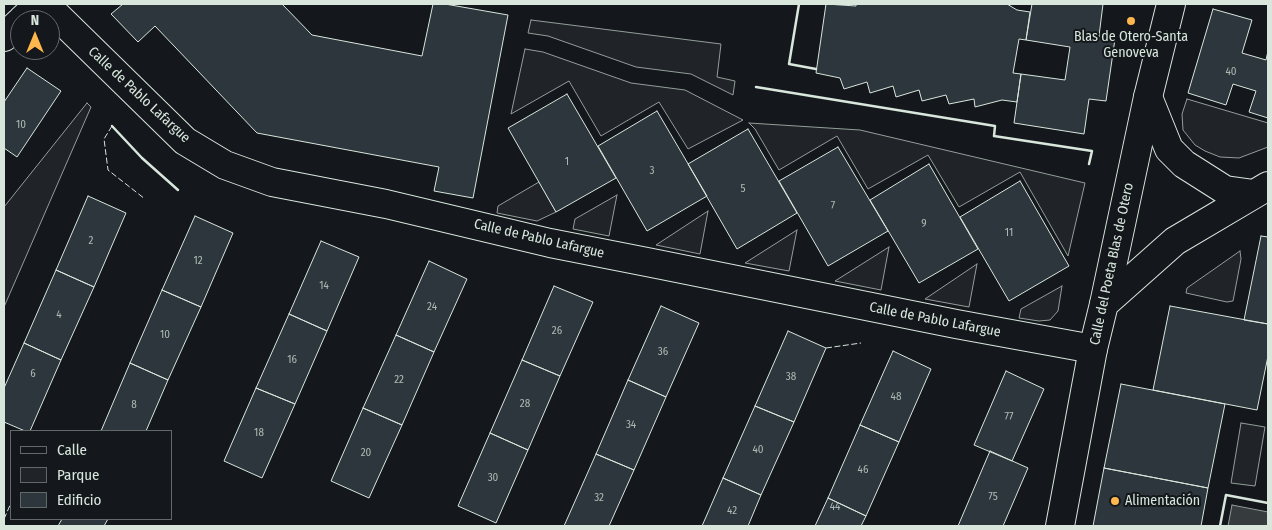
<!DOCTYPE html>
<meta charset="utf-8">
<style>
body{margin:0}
#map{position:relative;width:1272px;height:530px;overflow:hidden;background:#14181c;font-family:"Fira Sans Condensed",sans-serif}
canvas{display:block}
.frame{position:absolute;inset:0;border:5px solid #d8e6dc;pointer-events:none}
.legend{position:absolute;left:10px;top:430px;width:162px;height:90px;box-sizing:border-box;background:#14181c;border:1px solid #626a69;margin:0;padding:6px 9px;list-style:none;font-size:15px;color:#d8e6dc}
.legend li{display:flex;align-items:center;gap:10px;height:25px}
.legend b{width:25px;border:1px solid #626a69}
.north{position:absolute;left:10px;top:10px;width:50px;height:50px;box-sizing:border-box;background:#14181c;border:1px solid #626a69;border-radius:50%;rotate:0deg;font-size:14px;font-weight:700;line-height:20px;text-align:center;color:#d8e6dc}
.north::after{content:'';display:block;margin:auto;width:18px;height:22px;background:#ffb74d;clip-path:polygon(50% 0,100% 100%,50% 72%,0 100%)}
</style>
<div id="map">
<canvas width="1272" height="530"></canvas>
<div class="frame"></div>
<ul class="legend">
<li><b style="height:6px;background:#14181c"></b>Calle</li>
<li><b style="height:14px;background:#202428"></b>Parque</li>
<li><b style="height:14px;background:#2c363c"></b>Edificio</li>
</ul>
<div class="north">N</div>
</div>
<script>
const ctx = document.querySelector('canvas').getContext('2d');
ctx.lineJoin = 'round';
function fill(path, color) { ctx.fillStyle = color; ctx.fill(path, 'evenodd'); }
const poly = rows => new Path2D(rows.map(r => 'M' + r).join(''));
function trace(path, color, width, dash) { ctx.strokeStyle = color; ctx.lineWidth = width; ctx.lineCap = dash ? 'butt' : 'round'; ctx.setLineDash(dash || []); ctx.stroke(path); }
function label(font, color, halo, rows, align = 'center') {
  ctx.font = font + ' "Fira Sans Condensed",sans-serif'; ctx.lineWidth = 4; ctx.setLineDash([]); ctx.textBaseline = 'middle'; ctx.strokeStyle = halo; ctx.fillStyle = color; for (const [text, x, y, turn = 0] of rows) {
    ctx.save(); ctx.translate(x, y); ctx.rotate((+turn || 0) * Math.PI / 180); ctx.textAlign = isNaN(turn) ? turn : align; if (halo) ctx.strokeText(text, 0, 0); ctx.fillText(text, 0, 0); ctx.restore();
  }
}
const green = poly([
 [531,20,721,44,717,77,735,81,733,95,691,74,636,67,548,36,528,33,531,20],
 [525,49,543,52,631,83,685,90,743,120,688,149,659,102,601,136,569,81,511,114,525,49],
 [1187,99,1268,123,1268,147,1239,158,1220,157,1205,151,1195,145,1183,130,1182,114,1187,99],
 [87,103,91,107,4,307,4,207,87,103],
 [749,123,860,130,1085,183,1068,256,1020,172,959,207,928,155,868,189,837,136,779,170,755,129,749,123],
 [539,182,556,212,537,221,497,213,498,206,539,182],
 [617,195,609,236,573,229,575,219,617,195],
 [708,211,700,254,656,245,708,211],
 [797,230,789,271,745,263,797,230],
 [889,247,881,290,835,281,889,247],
 [1240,251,1241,259,1233,301,1227,302,1186,293,1187,288,1240,251],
 [977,264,969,307,925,299,977,264],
 [1062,286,1058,311,1050,320,1039,321,1019,318,1021,309,1062,286],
 [1241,423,1265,427,1255,486,1231,483,1241,423]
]);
fill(green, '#202428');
trace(green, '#939e99', 1);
const water = poly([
 [1232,505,1268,512,1268,526,1228,526,1232,505]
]);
fill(water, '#363b3e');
trace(water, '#939e99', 1);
const building = poly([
 [123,4,282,4,312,35,422,56,433,4,445,4,508,15,473,198,434,191,439,167,257,133,155,26,138,42,111,14,123,4],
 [826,4,856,6,856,4,1007,4,1017,10,1030,12,1026,40,1019,39,1013,73,1021,74,1017,102,1002,100,975,107,974,99,949,104,946,95,922,101,919,90,896,97,893,86,870,93,867,82,844,89,840,78,816,73,826,4],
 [1032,4,1103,4,1099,36,1115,39,1106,101,1089,99,1084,134,1014,123,1021,74,1065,80,1070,47,1026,40,1032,4],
 [1213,9,1252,20,1242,53,1266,60,1268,51,1268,118,1249,112,1256,91,1233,84,1226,105,1188,93,1213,9],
 [27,68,61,91,17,157,4,148,4,102,27,68],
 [567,94,616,178,556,212,508,128,567,94],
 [657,111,707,196,647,231,598,146,657,111],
 [748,129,797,213,737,249,688,164,748,129],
 [838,147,888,231,828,266,779,181,838,147],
 [929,164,978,249,919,283,870,200,929,164],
 [1020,181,1069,266,1009,301,960,217,1020,181],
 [88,196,126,213,94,287,56,270,88,196],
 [195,216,233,233,201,307,162,290,195,216],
 [1261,236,1268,237,1268,324,1244,320,1261,236],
 [321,241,359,257,327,331,289,314,321,241],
 [429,261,467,279,434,352,396,335,429,261],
 [56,270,94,287,61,360,24,343,56,270],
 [554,286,593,302,560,376,522,360,554,286],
 [162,290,201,307,168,380,130,363,162,290],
 [661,306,699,323,666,397,628,380,661,306],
 [1170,306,1268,324,1268,356,1257,410,1153,390,1170,306],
 [289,314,327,331,295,404,256,388,289,314],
 [788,331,826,348,794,422,755,406,788,331],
 [396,335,434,352,402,425,363,408,396,335],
 [24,343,61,360,30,431,25,431,4,422,4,388,24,343],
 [893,351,931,369,899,442,860,425,893,351],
 [522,360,560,376,528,450,490,433,522,360],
 [130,363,168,380,146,431,101,431,130,363],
 [1006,371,1044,389,1012,461,974,445,1006,371],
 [628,380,666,397,634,470,596,454,628,380],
 [1121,384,1225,404,1208,488,1104,468,1121,384],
 [256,388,295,404,262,478,224,461,256,388],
 [755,406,794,422,761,495,723,478,755,406],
 [363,408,402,425,369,498,331,481,363,408],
 [860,425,899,442,866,516,828,498,860,425],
 [490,433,528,450,496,523,458,506,490,433],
 [990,451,1028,468,1003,526,958,526,990,451],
 [596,454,634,470,609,526,564,526,596,454],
 [1104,468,1208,488,1201,526,1093,526,1104,468],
 [723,478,761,495,748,526,702,526,723,478],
 [828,498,866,516,861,526,815,526,828,498],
 [62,519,108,519,104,526,58,526,62,519]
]);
fill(building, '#2c363c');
trace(building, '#d8e6dc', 1);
const minor = poly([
 [45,4,185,141,225,165,272,182,386,204,550,243,657,264,956,324,1093,349],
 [22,20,39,4],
 [4,37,20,22],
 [1104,304,1148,97,1171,4]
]);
const tertiary = poly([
 [1148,97,1169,149,1184,164,1225,190,1254,194],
 [1060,526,1093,349,1104,304,1175,241,1268,186]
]);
trace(minor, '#d8e6dc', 30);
trace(tertiary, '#d8e6dc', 30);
trace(minor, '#14181c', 28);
trace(tertiary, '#14181c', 28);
trace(poly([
 [112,126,104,139,108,170,145,199],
 [826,348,861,343],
 [4,519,11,503]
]), '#d8e6dc', 1, [6, 2.5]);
trace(poly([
 [799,4,789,64,816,69],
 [756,87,995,126,994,136,1092,151,1089,164],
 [112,126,142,158,178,190],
 [1220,526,1226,495,1268,503]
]), '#d8e6dc', 2.5);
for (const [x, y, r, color] of [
 [1131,21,5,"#ffb74d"],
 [1115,501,5,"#ffb74d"]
]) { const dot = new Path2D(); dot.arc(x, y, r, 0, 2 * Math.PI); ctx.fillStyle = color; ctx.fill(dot); trace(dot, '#14181c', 2); }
label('11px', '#adbab4', null, [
 ["40",1231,72],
 ["10",21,125],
 ["1",567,162],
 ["3",652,171],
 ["5",743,189],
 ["7",833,206],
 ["9",924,224],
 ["11",1009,233],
 ["2",91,241],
 ["12",198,261],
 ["14",324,286],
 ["24",432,307],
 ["4",59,315],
 ["26",557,331],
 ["10",165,335],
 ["36",663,352],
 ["16",292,360],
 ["6",33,374],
 ["38",791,377],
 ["22",399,380],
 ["48",896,397],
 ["28",525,404],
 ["8",134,405],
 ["77",1009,417],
 ["34",631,425],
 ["18",259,433],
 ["40",758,450],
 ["20",366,453],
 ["46",863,470],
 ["30",493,478],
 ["75",993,497],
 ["32",599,498],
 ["44",835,507],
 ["42",732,511]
]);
label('14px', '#d8e6dc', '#14181c', [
 ["Blas de Otero-Santa",1131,37],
 ["Genoveva",1131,53],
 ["Alimentación",1125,501,"left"]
]);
label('14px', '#d8e6dc', '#14181c', [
 ["Calle de Pablo Lafargue",139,95,43],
 ["Calle de Pablo Lafargue",539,239,13],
 ["Calle del Poeta Blas de Otero",1112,264,-78],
 ["Calle de Pablo Lafargue",935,320,11]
]);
</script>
